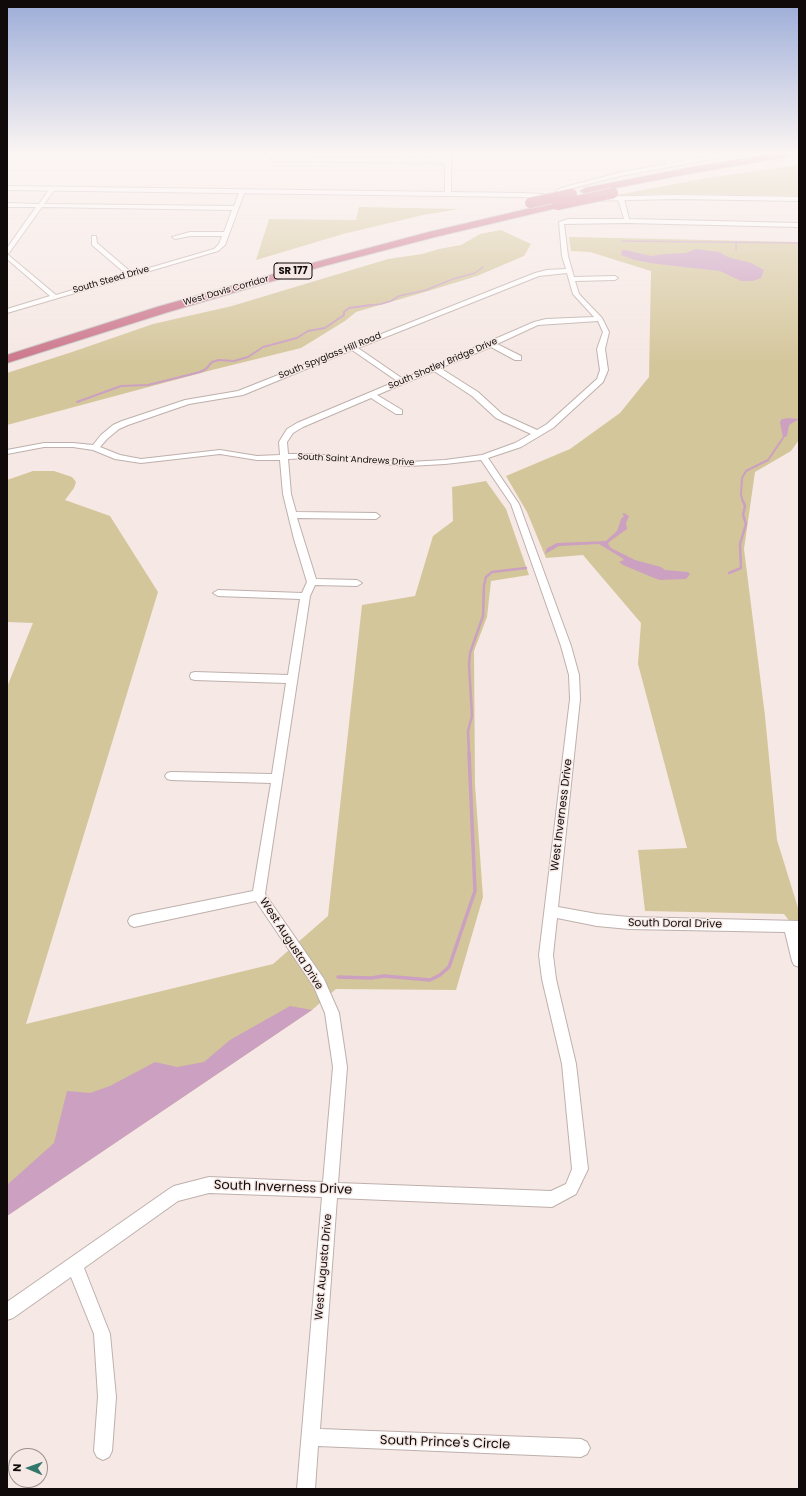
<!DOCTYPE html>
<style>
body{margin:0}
#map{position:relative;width:806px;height:1496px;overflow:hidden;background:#f6e8e4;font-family:Poppins,sans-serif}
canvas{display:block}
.frame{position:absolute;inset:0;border:8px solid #100b0a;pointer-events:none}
.north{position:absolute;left:8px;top:1448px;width:40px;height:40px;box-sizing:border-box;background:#f6e8e4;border:1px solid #9a908d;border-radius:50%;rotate:272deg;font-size:11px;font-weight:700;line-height:16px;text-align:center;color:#100b0a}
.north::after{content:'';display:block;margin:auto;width:14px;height:18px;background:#32776b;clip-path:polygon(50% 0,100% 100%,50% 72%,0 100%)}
</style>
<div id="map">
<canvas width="806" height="1496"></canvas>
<div class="frame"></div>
<div class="north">N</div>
</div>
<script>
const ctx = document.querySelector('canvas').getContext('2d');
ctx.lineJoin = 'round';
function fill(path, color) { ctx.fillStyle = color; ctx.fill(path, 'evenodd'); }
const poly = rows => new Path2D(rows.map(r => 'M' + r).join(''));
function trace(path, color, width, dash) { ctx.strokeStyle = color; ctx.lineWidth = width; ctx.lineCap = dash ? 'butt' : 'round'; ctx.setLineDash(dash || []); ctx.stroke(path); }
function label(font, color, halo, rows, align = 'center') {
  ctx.font = font + ' Poppins,sans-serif'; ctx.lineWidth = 3; ctx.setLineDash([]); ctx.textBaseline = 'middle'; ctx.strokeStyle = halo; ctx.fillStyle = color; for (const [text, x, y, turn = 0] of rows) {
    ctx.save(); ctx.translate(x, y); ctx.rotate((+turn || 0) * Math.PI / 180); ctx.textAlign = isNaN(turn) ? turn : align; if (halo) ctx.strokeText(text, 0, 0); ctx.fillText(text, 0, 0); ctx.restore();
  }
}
fill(poly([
 [799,165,799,196,666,194,611,196,706,178],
 [359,207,459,209,423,215,343,234,256,260,269,219,356,220],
 [501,230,531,244,524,256,477,276,425,292,356,312,345,321,301,348,212,370,7,425,7,373,75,351,153,324,232,306,388,259,422,254,439,249,461,245,480,234],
 [569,237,799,242,799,440,791,451,755,472,744,549,765,716,777,840,799,911,799,933,784,914,645,911,638,850,687,848,638,664,641,623,583,555,546,558,527,512,506,476,570,449,620,413,649,377,651,271,590,252,571,251],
 [33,471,54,471,72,477,76,482,74,488,65,500,110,516,158,592,26,1024,273,964,328,916,362,605,415,596,433,536,453,521,452,487,486,481,506,509,529,575,491,581,487,617,474,651,475,785,483,897,456,990,336,989,312,1010,7,1216,7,687,33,623,7,622,7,480]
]), '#d4c69b');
fill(poly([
 [696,249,719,252,728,257,751,263,764,270,761,278,753,281,741,281,720,271,657,264,635,260,621,255,622,250,625,250,651,256,665,254,686,253],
 [789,418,799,419,789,425,787,436,783,438,780,422,782,419],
 [624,513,629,516,626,523,627,529,609,542,608,544,611,548,635,560,661,567,665,570,688,572,690,574,686,579,660,580,654,578,623,565,619,562,624,560,622,558,599,544,559,546,545,554,547,548,557,543,606,541,617,531,621,519,624,516,622,514],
 [290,1006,312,1010,7,1216,7,1185,54,1143,67,1091,90,1093,110,1086,155,1062,177,1067,204,1062,230,1040]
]), '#cba0c0');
trace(poly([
 [622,241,799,243],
 [736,242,736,250],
 [363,306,381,304,391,301,399,296,426,290,453,279,475,273,483,267]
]), '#cba0c0', 1.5);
trace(poly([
 [77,402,121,386,148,385,200,372,206,369,212,362,219,360,234,361,248,357,263,347,297,338,308,331,325,328,344,315,344,312,349,308,371,305],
 [743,502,741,495,742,478,746,471,768,460,783,438]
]), '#cba0c0', 2);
trace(poly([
 [729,573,741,568,740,544,746,524,743,515,745,506,743,501],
 [469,754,468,731,472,716,469,665,470,653,483,616,484,585,486,577,492,572,526,568]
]), '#cba0c0', 2.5);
trace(poly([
 [338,977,371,978,384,976,430,980,440,975,449,967,475,891,469,753]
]), '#cba0c0', 3.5);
const minor = poly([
 [446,154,451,155,451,194,448,196,445,194,445,163,274,161,271,159,274,157,445,159,446,154],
 [653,154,660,154,677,165,672,166,653,154],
 [52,187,55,189,44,204,234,206,240,190,245,191,225,245,218,251,7,313,7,309,50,296,7,259,7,254,56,295,126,274,92,245,92,236,96,236,97,243,132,273,214,249,219,244,222,236,190,236,175,239,172,237,190,232,224,232,232,210,42,207,9,253,7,254,7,248,36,207,7,207,7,203,39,204,50,188,52,187],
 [621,197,624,199,629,219,799,223,799,227,627,223,564,224,568,256,574,277,615,276,618,278,615,280,575,281,579,294,602,318,609,332,605,349,608,370,603,382,553,428,521,447,488,458,519,504,571,646,579,675,580,699,558,907,597,914,629,917,799,921,799,967,794,965,792,961,785,932,629,929,597,926,557,918,553,955,556,979,576,1064,588,1169,576,1194,552,1207,337,1198,320,1429,581,1439,587,1442,590,1448,587,1454,581,1457,318,1446,315,1489,297,1489,322,1197,209,1193,178,1201,84,1268,110,1334,116,1397,112,1451,109,1457,103,1460,97,1457,94,1451,98,1397,94,1334,71,1277,13,1318,7,1320,7,1302,169,1189,174,1186,209,1177,323,1182,333,1067,325,1013,314,987,256,901,134,927,130,925,128,921,130,917,134,915,253,891,271,783,171,780,167,779,165,776,167,773,171,772,272,774,286,683,195,680,191,679,190,676,191,673,195,672,288,675,300,599,218,596,213,593,218,590,302,593,307,582,294,539,283,494,280,460,257,460,220,454,141,463,115,459,93,450,73,447,44,447,7,454,7,450,44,443,73,443,93,445,101,435,113,425,122,421,185,400,238,391,535,273,547,270,566,269,562,256,559,222,568,219,624,219,618,199,621,197],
 [567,273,573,294,594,317,546,319,534,322,403,379,358,348,539,276,567,273],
 [598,321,603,332,597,349,600,370,597,379,547,424,537,430,502,414,478,392,440,368,491,347,515,360,521,360,521,356,497,344,538,325,598,321],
 [352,350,397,381,297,423,287,429,279,442,280,455,257,456,220,450,141,459,120,455,100,447,107,439,119,429,128,425,189,404,243,395,352,350],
 [434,371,472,396,496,418,531,434,515,443,482,455,445,460,409,462,310,454,288,454,287,442,293,433,303,427,371,398,396,414,402,414,402,410,377,395,434,371],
 [310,458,409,466,445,464,481,460,511,504,561,646,569,675,570,699,539,955,542,979,562,1064,572,1169,566,1184,551,1191,338,1183,347,1067,339,1013,324,979,265,894,310,596,315,585,357,586,362,583,357,580,316,579,297,518,376,519,380,516,376,513,296,512,291,494,288,459,310,458]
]);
const tertiary = poly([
 [720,154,734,154,731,156,620,176,565,190,561,193,558,199,552,199,551,197,556,191,561,188,618,173,720,154]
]);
const secondary = poly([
 [7,186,522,193,560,195,564,197,560,199,522,197,7,190,7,186],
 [676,195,799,197,799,201,676,199,588,201,584,199,588,197,676,195]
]);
const motorway = poly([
 [770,154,792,154,787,157,682,175,585,194,580,191,585,188,682,169,770,154],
 [557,202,562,205,561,207,435,237,324,266,165,313,7,363,7,355,157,307,316,262,429,232,557,202]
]);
trace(minor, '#beb0ac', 2);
trace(tertiary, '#beb0ac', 2);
trace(secondary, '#beb0ac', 2);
trace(motorway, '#cac9c9', 2);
fill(minor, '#fff');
fill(tertiary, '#fff');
fill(secondary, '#fff');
fill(motorway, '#cc778c');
const motorwayBridge = poly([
 [530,203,572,194],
 [557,205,613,193]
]);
trace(motorwayBridge, '#cac9c9', 12, []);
trace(motorwayBridge, '#cc778c', 10);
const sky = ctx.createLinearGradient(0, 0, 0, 364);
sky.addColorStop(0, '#9cacd8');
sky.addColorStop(0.42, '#fbf5f3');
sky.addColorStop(1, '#fbf5f300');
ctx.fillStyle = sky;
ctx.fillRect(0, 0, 806, 364);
label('9px', '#100b0a', '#f6e8e4', [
 ["South Steed Drive",111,280,-16],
 ["West Davis Corridor",226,291,-16],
 ["South Spyglass Hill Road",330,356,-22],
 ["South Shotley Bridge Drive",443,364,-23],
 ["South Saint Andrews Drive",356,460,3]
]);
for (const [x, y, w] of [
 [293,271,38]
]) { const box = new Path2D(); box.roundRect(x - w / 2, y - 8, w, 16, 3); ctx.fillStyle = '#f6e8e4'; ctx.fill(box); trace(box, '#100b0a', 1); }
label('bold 10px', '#100b0a', null, [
 ["SR 177",293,271]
]);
label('11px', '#100b0a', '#f6e8e4', [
 ["West Inverness Drive",562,815,-83],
 ["South Doral Drive",675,924,1],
 ["West Augusta Drive",291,944,57],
 ["West Augusta Drive",324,1267,-85]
]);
label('13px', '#100b0a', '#f6e8e4', [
 ["South Inverness Drive",283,1188,2],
 ["South Prince's Circle",445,1443,2]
]);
</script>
